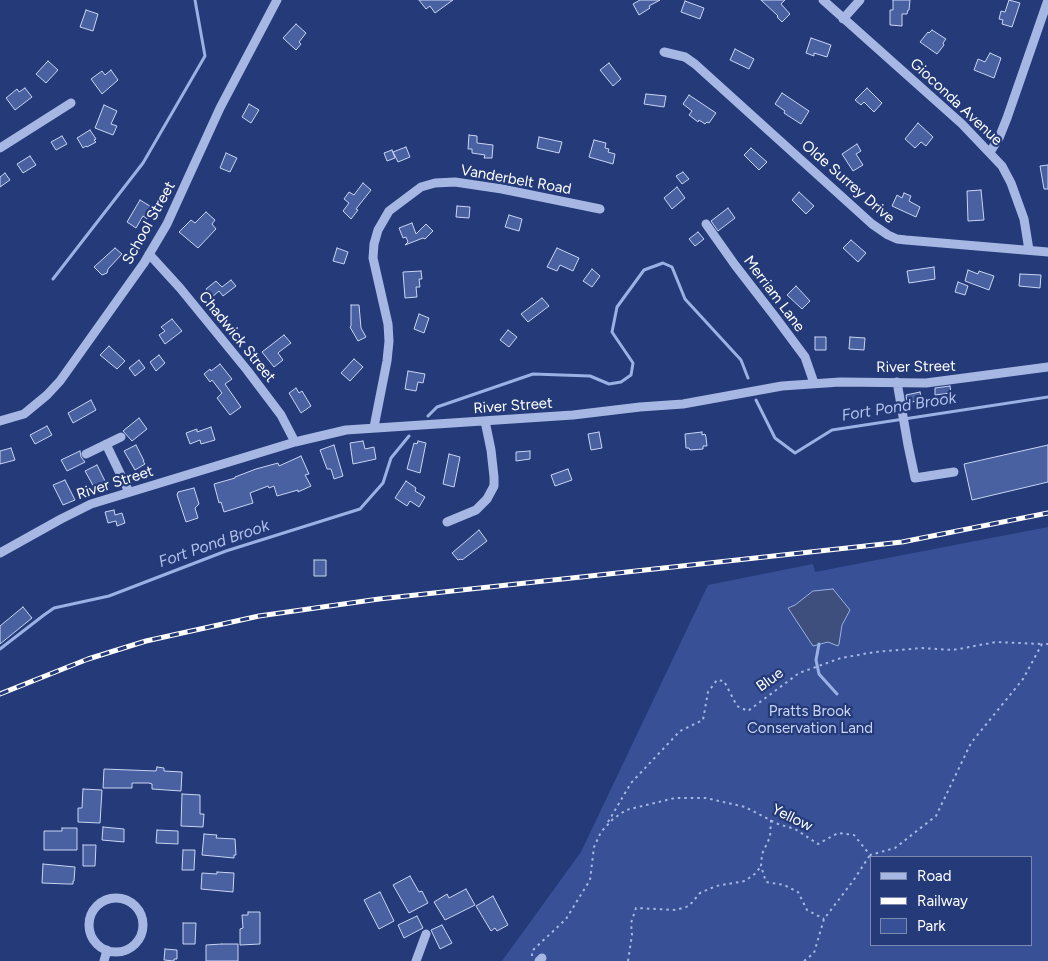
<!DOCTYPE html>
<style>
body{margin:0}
#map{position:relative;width:1048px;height:961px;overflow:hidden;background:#243a79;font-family:Figtree,sans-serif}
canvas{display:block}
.legend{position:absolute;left:870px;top:856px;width:162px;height:90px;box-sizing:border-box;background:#243a79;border:1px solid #7c89af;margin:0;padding:6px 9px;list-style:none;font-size:15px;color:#fff}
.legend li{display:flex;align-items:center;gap:10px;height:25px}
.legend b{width:25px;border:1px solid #7c89af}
</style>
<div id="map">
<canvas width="1048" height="961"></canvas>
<ul class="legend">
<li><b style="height:6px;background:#a7b7e4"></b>Road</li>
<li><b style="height:6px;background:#fff"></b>Railway</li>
<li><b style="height:14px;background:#385196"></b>Park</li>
</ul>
</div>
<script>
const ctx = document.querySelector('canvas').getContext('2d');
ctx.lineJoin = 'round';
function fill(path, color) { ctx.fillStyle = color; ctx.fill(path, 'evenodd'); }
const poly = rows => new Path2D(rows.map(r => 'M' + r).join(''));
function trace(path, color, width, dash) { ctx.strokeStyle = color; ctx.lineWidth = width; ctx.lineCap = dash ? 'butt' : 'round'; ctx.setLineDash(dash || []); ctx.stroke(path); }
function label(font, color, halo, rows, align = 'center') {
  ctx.font = font + ' Figtree,sans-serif'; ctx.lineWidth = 4.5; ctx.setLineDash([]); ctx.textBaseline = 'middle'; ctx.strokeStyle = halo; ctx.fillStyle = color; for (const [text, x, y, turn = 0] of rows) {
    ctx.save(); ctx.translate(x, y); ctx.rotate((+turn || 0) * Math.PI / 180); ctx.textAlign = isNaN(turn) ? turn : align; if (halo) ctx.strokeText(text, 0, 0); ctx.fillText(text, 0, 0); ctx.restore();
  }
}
fill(poly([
 [1048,527,1048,961,502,961,581,852,708,585,813,564,815,572],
 [872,857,1032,857,1032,945,872,945]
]), '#385196');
const water = poly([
 [833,589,850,610,842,625,839,644,838,646,828,642,813,646,788,608,795,605,813,591,833,589]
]);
fill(water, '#3e4e7d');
trace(water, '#9bb0e4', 1);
trace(poly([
 [53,279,143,163,205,56,195,0],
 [756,400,775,438,795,453,832,430,1048,397],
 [428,416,437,407,533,374,590,376,609,384,621,382,631,375,633,363,612,332,617,307,644,270,663,263,672,267,685,299,741,360,748,378],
 [819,644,816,660,819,674,837,694],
 [0,649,44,615,54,608,109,596,226,551,360,509,383,483,391,458,409,436]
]), '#9bb0e4', 3);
const building = poly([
 [419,0,453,0,435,13,430,6,426,9,419,0],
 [640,0,660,0,649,6,650,8,639,15,633,4,640,0],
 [761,0,785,0,781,4,790,14,782,22,777,17,778,16,761,0],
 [893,0,910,0,909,10,908,10,907,14,902,14,902,26,890,25,890,10,893,10,893,0],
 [1009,0,1020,3,1012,27,1002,24,1003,20,999,19,1001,11,1005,12,1009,0],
 [685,1,704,8,700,19,681,12,685,1],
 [86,10,98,14,93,31,80,27,86,10],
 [296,24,306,33,299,42,301,44,296,50,283,38,296,24],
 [932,30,946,39,943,43,944,45,937,54,920,42,928,32,929,33,932,30],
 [811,38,831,45,827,57,814,53,814,56,806,53,811,38],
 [735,49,754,59,749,69,730,60,735,49],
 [990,53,1001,58,994,78,974,70,978,59,985,62,990,53],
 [48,61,58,70,46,83,36,74,48,61],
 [609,63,621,79,613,86,600,70,609,63],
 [111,70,118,80,102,94,91,79,102,71,105,75,111,70],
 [25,88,32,97,15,110,6,98,17,89,19,92,25,88],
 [867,88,882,103,874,112,864,102,861,105,855,100,867,88],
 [782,93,809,111,801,124,784,113,785,111,775,104,782,93],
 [646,94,666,96,664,107,644,104,646,94],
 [689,95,716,113,709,123,707,122,705,124,699,120,698,122,689,115,692,111,683,104,689,95],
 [249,104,259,110,251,123,242,117,249,104],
 [104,105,117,111,111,124,117,126,113,135,95,128,104,105],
 [918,123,933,137,926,146,921,142,915,148,905,139,918,123],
 [90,130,96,139,94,140,96,142,87,147,86,146,83,148,77,138,90,130],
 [469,135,477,136,477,143,493,145,492,158,484,158,485,155,472,153,472,149,468,149,469,135],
 [62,136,67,144,56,150,51,142,62,136],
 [539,137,562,142,559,153,537,148,539,137],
 [594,140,606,143,605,148,609,149,608,152,615,154,613,164,589,157,594,140],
 [857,144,861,151,856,154,863,165,853,171,842,154,857,144],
 [406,147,410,157,398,162,393,152,406,147],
 [751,148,767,162,759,170,744,155,751,148],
 [392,150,395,158,387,161,384,153,392,150],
 [226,153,237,158,230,172,220,168,226,153],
 [30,156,36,165,23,173,17,164,30,156],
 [1048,165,1048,189,1044,189,1040,166,1048,165],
 [683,172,689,179,682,184,676,176,683,172],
 [5,173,10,180,0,187,0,177,5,173],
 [363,183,371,190,356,209,358,210,351,219,343,211,349,203,344,199,349,192,354,195,363,183],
 [677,187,685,198,672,209,664,198,677,187],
 [981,190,984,220,968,221,967,191,981,190],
 [799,192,814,206,806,214,792,200,799,192],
 [904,193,911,196,909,201,920,207,916,217,892,206,897,195,902,198,904,193],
 [140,200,153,208,147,219,143,216,136,228,127,222,140,200],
 [457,206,470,207,469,218,456,217,457,206],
 [728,208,735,218,718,231,711,221,728,208],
 [206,212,215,220,212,224,216,229,198,248,179,232,191,220,195,223,206,212],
 [509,215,522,219,519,231,505,227,509,215],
 [412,223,416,234,426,224,433,231,425,239,423,238,405,245,408,242,406,237,403,238,399,228,412,223],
 [698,232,704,239,695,246,689,239,698,232],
 [851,240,866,253,858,262,843,248,851,240],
 [115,248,122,254,108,269,107,273,102,275,94,267,115,248],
 [337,248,348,252,344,264,333,261,337,248],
 [557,248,579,258,573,271,560,265,557,271,547,267,557,248],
 [934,267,935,279,909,283,907,271,934,267],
 [592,269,600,276,592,287,583,281,592,269],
 [968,270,978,274,979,271,994,276,989,290,965,281,968,270],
 [421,271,422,279,419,279,420,287,416,287,417,297,405,298,403,272,421,271],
 [1020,274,1041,275,1040,288,1019,286,1020,274],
 [231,280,236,286,223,296,219,291,212,297,206,289,216,281,222,287,231,280],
 [958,282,968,286,965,295,955,292,958,282],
 [796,286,810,301,802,309,787,295,796,286],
 [542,298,549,306,528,322,521,314,542,298],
 [351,305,359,305,361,328,366,337,358,341,350,327,351,326,351,305],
 [419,314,429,318,424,333,414,329,419,314],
 [172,319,182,331,165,344,159,335,165,331,161,327,172,319],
 [508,330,517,337,509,347,500,340,508,330],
 [284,335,291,343,279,352,278,353,283,360,274,367,262,352,284,335],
 [815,337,826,337,826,350,815,350,815,337],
 [850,337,865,338,864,350,849,349,850,337],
 [109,346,125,361,117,369,100,355,109,346],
 [159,355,165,363,156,371,150,362,159,355],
 [354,359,363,367,350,381,341,373,354,359],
 [139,360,145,368,135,376,129,368,139,360],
 [220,364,232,379,225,384,241,407,230,415,217,398,222,393,212,380,210,382,204,374,210,369,211,371,220,364],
 [408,371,425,374,423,383,418,382,416,391,405,389,408,371],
 [950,386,951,393,935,395,935,388,950,386],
 [296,388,299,393,302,391,311,406,301,413,289,393,296,388],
 [920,392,922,400,907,403,906,395,920,392],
 [91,400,96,410,73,423,68,413,91,400],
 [139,418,147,429,132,441,123,431,139,418],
 [47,426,52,435,35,444,30,435,47,426],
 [211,427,215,440,201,444,200,440,190,444,186,433,197,429,197,432,211,427],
 [599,432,602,448,591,450,588,434,599,432],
 [702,432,702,435,705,434,706,437,707,446,703,446,703,449,690,450,689,448,686,448,685,434,702,432],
 [363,441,365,449,374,447,376,459,353,464,350,443,363,441],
 [418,441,426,443,420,473,407,469,414,443,417,444,418,441],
 [136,445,144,461,143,461,145,464,135,470,124,451,136,445],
 [334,445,343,476,334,479,331,469,327,469,320,450,334,445],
 [1048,445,1048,482,972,500,964,464,1048,445],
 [11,448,15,460,0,464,0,451,11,448],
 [80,451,81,457,85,462,67,471,61,460,80,451],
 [530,451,530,459,516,461,516,452,530,451],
 [449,454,460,457,454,487,443,484,449,454],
 [301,456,309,474,305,475,311,486,298,492,298,490,277,496,274,486,269,488,268,486,250,493,253,503,224,512,221,502,219,503,214,484,235,478,235,477,256,469,278,463,279,466,301,456],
 [97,465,106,483,95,489,85,471,97,465],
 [568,469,572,480,555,486,551,475,568,469],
 [65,480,75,500,63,505,53,485,65,480],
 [406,481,416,488,415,491,425,497,419,507,410,501,407,506,395,498,406,481],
 [194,488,199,504,195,508,198,518,186,522,177,495,178,492,194,488],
 [114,510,115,515,122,513,125,523,117,526,116,521,108,523,105,512,114,510],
 [479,530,487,541,462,560,461,559,458,560,452,553,479,530],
 [314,560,326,560,326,576,314,576,314,560],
 [23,607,32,618,0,644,0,626,23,607],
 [157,767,164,768,164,771,182,772,181,791,152,789,152,784,149,783,132,783,132,788,103,788,104,769,156,771,157,767],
 [83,789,102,790,100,823,78,822,78,808,82,808,83,789],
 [182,794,200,795,200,814,204,814,203,827,181,826,182,794],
 [103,827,124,829,124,842,102,840,103,827],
 [62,828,77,828,77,850,44,850,44,831,62,831,62,828],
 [157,830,178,831,178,844,156,843,157,830],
 [204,834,217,835,216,838,235,839,236,855,234,855,234,858,202,855,204,834],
 [83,845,96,845,95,866,83,866,83,845],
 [183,850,195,850,194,870,182,870,183,850],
 [43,864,75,867,74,881,73,881,73,884,67,884,42,883,43,864],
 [217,872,234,873,233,892,201,889,202,873,217,874,217,872],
 [410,876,419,892,422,891,428,903,409,913,393,885,410,876],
 [466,889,475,905,445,920,434,902,447,894,449,898,466,889],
 [380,892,394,921,379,929,364,900,380,892],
 [493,896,508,925,497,931,495,928,491,931,476,906,493,896],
 [248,912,260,912,260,944,240,945,240,929,243,928,242,915,248,915,248,912],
 [417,916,423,928,404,938,398,925,417,916],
 [183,923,196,923,195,944,183,944,183,923],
 [442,925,452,943,440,949,431,930,442,925],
 [222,944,238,944,238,961,206,961,206,945,222,944],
 [165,949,177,950,177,959,174,959,174,961,164,960,165,949]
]);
fill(building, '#4961a0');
trace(building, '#c9d5f3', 1);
trace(poly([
 [771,820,770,837,762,854,761,866,766,882,784,885,798,892,807,910,824,919],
 [608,822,631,783,680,731,703,720,708,692,717,680,724,681,737,706,748,711,799,673,841,658,875,652,922,648,953,650,996,642,1041,644],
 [532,956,532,951,566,919,590,880,594,847,601,832,613,819,626,810,675,798,706,798,745,807,778,824,795,829,818,844,838,833,854,835,870,855,895,848,936,816,971,743,1023,679,1042,644,1048,644],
 [628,961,632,935,631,923,636,908,676,910,689,906,700,893,716,886,745,881,756,873,761,866],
 [804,961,814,953,824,919,853,881,870,855]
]), '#a7b7e4', 2, [2.5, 4]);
trace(poly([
 [823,0,962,124,1002,166,1011,183,1024,219,1029,250],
 [843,19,860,0],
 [664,52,685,57,695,64,872,224,888,235,897,239,906,240,1048,252],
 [0,148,71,103],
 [990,152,999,138,1007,118,1048,0],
 [706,224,735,265,776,318,805,357,814,383],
 [149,254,180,288,247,370,281,415,295,442],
 [897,382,908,445,915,478,954,472],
 [0,421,24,414,47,395,60,381,144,263,167,224,220,108,277,0],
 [374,427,387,361,389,341,388,324,373,258,374,244,378,230,389,211,421,187,435,183,455,182,502,189,600,209],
 [106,444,129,492],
 [86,454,121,437],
 [447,522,476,510,487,499,494,486,494,477,491,450,485,421],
 [0,553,61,519,91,504,295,442,346,430,573,415,640,407,683,404,782,386,840,382,926,383,1048,367],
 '89 925a27 27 0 1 1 54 0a27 27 0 1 1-54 0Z',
 [104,961,107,950],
 [416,961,426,934],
 [539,961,542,958]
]), '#a7b7e4', 9);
const rail = poly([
 [0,694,88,659,146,641,259,616,379,599,902,542,1048,513]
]);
trace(rail, '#fff', 5);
trace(rail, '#243a79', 3, [9]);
label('15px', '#fff', '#243a79', [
 ["Gioconda Avenue",956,102,43],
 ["Vanderbelt Road",516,180,10],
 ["Olde Surrey Drive",848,182,41],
 ["School Street",149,223,-61],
 ["Merriam Lane",774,294,53],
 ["Chadwick Street",237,337,51],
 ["River Street",916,367,-1],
 ["River Street",513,406,-4],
 ["River Street",115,483,-18],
 ["Blue",770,680,-36],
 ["Yellow",792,818,26]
]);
label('15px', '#c9d5f3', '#243a79', [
 ["Pratts Brook",810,712],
 ["Conservation Land",810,729]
]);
label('italic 16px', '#b2c2ec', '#243a79', [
 ["Fort Pond Brook",899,407,-9],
 ["Fort Pond Brook",214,544,-19]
]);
</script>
